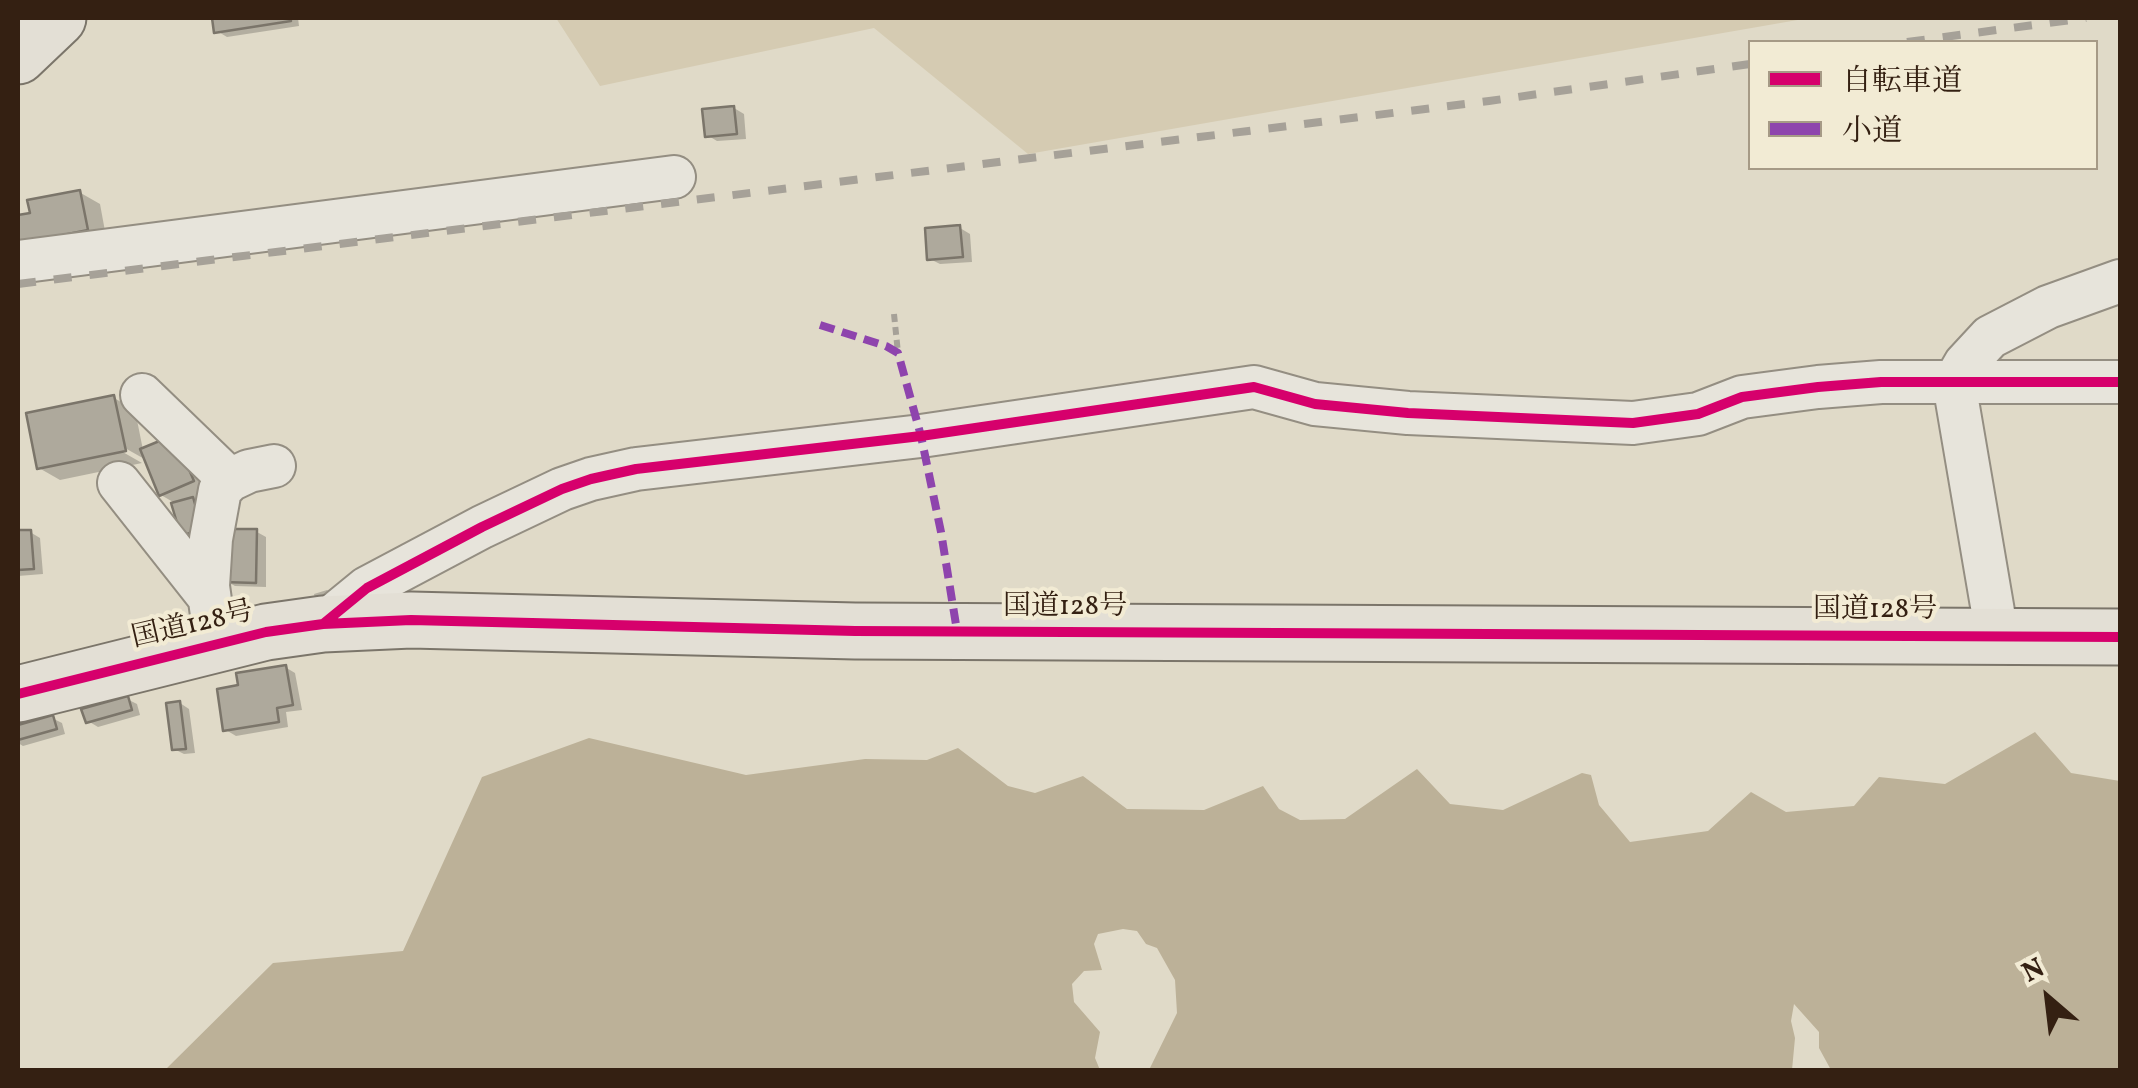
<!DOCTYPE html>
<meta charset="utf-8">
<style>
body{margin:0}
#map{position:relative;width:2138px;height:1088px;overflow:hidden;background:#e0dac8;font-family:Vollkorn,"Noto Serif JP",serif}
canvas{display:block}
.frame{position:absolute;inset:0;border:20px solid #342012;pointer-events:none}
.legend{position:absolute;left:1748px;top:40px;width:350px;height:130px;box-sizing:border-box;background:#f2ebd4;border:2px solid #a69a86;margin:0;padding:12px 18px;list-style:none;font-size:30px;color:#342012}
.legend li{display:flex;align-items:center;gap:20px;height:50px}
.legend b{width:50px;border:2px solid #a69a86}
.north{position:absolute;left:1998px;top:948px;width:100px;height:100px;-webkit-text-stroke:8px #f2ebd4;paint-order:stroke;rotate:332deg;font-size:28px;font-weight:700;line-height:40px;text-align:center;color:#342012}
.north::after{content:'';display:block;margin:auto;width:35px;height:45px;background:#342012;clip-path:polygon(50% 0,100% 100%,50% 72%,0 100%)}
</style>
<div id="map">
<canvas width="2138" height="1088"></canvas>
<div class="frame"></div>
<ul class="legend">
<li><b style="height:12px;background:#d6006c"></b>自転車道</li>
<li><b style="height:12px;background:#8e44ad"></b>小道</li>
</ul>
<div class="north">N</div>
</div>
<script>
const ctx = document.querySelector('canvas').getContext('2d');
ctx.lineJoin = 'round';
function fill(path, color) { ctx.fillStyle = color; ctx.fill(path, 'evenodd'); }
const poly = rows => new Path2D(rows.map(r => 'M' + r).join(''));
function trace(path, color, width, dash) { ctx.strokeStyle = color; ctx.lineWidth = width; ctx.lineCap = dash ? 'butt' : 'round'; ctx.setLineDash(dash || []); ctx.stroke(path); }
function label(font, color, halo, rows, align = 'center') {
  ctx.font = font + ' Vollkorn,"Noto Serif JP",serif'; ctx.lineWidth = 8; ctx.setLineDash([]); ctx.textBaseline = 'middle'; ctx.strokeStyle = halo; ctx.fillStyle = color; for (const [text, x, y, turn = 0] of rows) {
    ctx.save(); ctx.translate(x, y); ctx.rotate((+turn || 0) * Math.PI / 180); ctx.textAlign = isNaN(turn) ? turn : align; if (halo) ctx.strokeText(text, 0, 0); ctx.fillText(text, 0, 0); ctx.restore();
  }
}
fill(poly([
 [556,18,1809,18,1028,154,874,28,600,86]
]), '#d5cbb2');
fill(poly([
 [2035,732,2071,773,2120,781,2120,1070,1831,1070,1819,1048,1819,1032,1794,1004,1791,1021,1795,1038,1792,1070,1149,1070,1177,1013,1175,980,1157,948,1146,944,1137,931,1123,929,1098,934,1094,944,1102,970,1084,971,1072,984,1074,1002,1100,1032,1095,1058,1100,1070,165,1070,273,963,403,951,482,777,589,738,746,775,865,759,927,760,958,748,1008,786,1035,793,1083,776,1127,809,1204,810,1263,786,1279,809,1300,820,1345,819,1417,769,1450,804,1503,810,1582,773,1591,775,1599,805,1630,842,1708,831,1751,792,1786,812,1854,806,1879,777,1945,784]
]), '#bcb198');
fill(poly([
 [215,18,298,18,299,26,227,37,217,31],
 [734,108,744,114,746,139,717,141,707,135],
 [79,192,100,204,107,242,18,244,18,218,32,215],
 [960,228,970,234,972,262,940,264,930,259],
 [114,398,135,410,143,450,174,438,213,493,196,501,203,505,193,540,183,534,173,502,161,495,148,461,116,443,114,447,142,463,60,480,39,468],
 [30,532,40,538,43,574,18,576,18,533],
 [257,532,266,537,266,587,235,586,226,581],
 [327,590,337,596,316,602,314,594],
 [285,667,295,673,302,710,286,712,288,727,236,736,226,730,241,687],
 [127,699,137,704,140,715,98,727,88,721],
 [180,703,189,709,195,753,184,754,174,749],
 [52,718,62,723,65,734,23,746,18,743,18,728]
]), '#0003');
const building = poly([
 [212,18,290,18,291,21,214,33,212,18],
 [734,106,737,134,705,137,702,109,734,106],
 [80,190,88,230,18,244,18,215,30,213,27,200,80,190],
 [960,225,963,257,927,260,925,228,960,225],
 [114,395,126,451,37,469,26,413,114,395],
 [174,435,194,481,159,496,140,449,174,435],
 [193,497,202,529,181,536,171,503,193,497],
 [225,529,257,529,256,583,223,582,225,529],
 [18,530,31,530,34,569,18,570,18,530],
 [1909,600,1927,600,1927,611,1910,612,1909,600],
 [286,665,293,705,277,708,279,722,223,731,217,689,238,685,236,673,286,665],
 [128,696,132,710,86,723,81,709,128,696],
 [180,701,186,749,172,750,166,703,180,701],
 [53,715,57,729,18,740,18,725,53,715]
]);
fill(building, '#aea99c');
trace(building, '#7b756a', 2.5);
const minor = poly([
 [18,262,674,177],
 [142,395,230,480],
 [119,483,209,597],
 [323,624,367,588,482,527,562,489,591,479,636,469,921,436,1254,387,1315,404,1408,413,1633,423,1698,414,1742,397,1818,387,1881,382,2120,382],
 [1997,635,1954,383,1965,364,1990,337,2048,307,2120,281],
 [216,644,208,586,211,539,220,490,230,480,249,471,274,466]
]);
const highway = poly([
 [18,56,58,18],
 [18,694,266,632,323,624,411,620,855,631,2120,637]
]);
trace(minor, '#948e82', 46);
trace(highway, '#7b756a', 59);
trace(poly([
 [894,314,898,353]
]), '#a6a198', 6, [8, 5]);
trace(minor, '#e7e4db', 42);
trace(highway, '#e3dfd5', 55);
trace(poly([
 [1907,42,2086,18],
 [18,284,1489,101,1750,64]
]), '#a6a198', 8, [18, 18]);
trace(poly([
 [820,325,886,346,898,353,921,436,941,532,957,631]
]), '#8e44ad', 8, [15, 8]);
trace(poly([
 [323,624,367,588,482,527,562,489,591,479,636,469,921,436,1254,387,1315,404,1408,413,1633,423,1698,414,1742,397,1818,387,1881,382,2120,382],
 [18,694,266,632,323,624,411,620,855,631,2120,637]
]), '#d6006c', 10);
label('28px', '#342012', '#f2ebd4', [
 ["国道128号",1065,609],
 ["国道128号",1875,612],
 ["国道128号",193,627,-13]
]);
</script>
